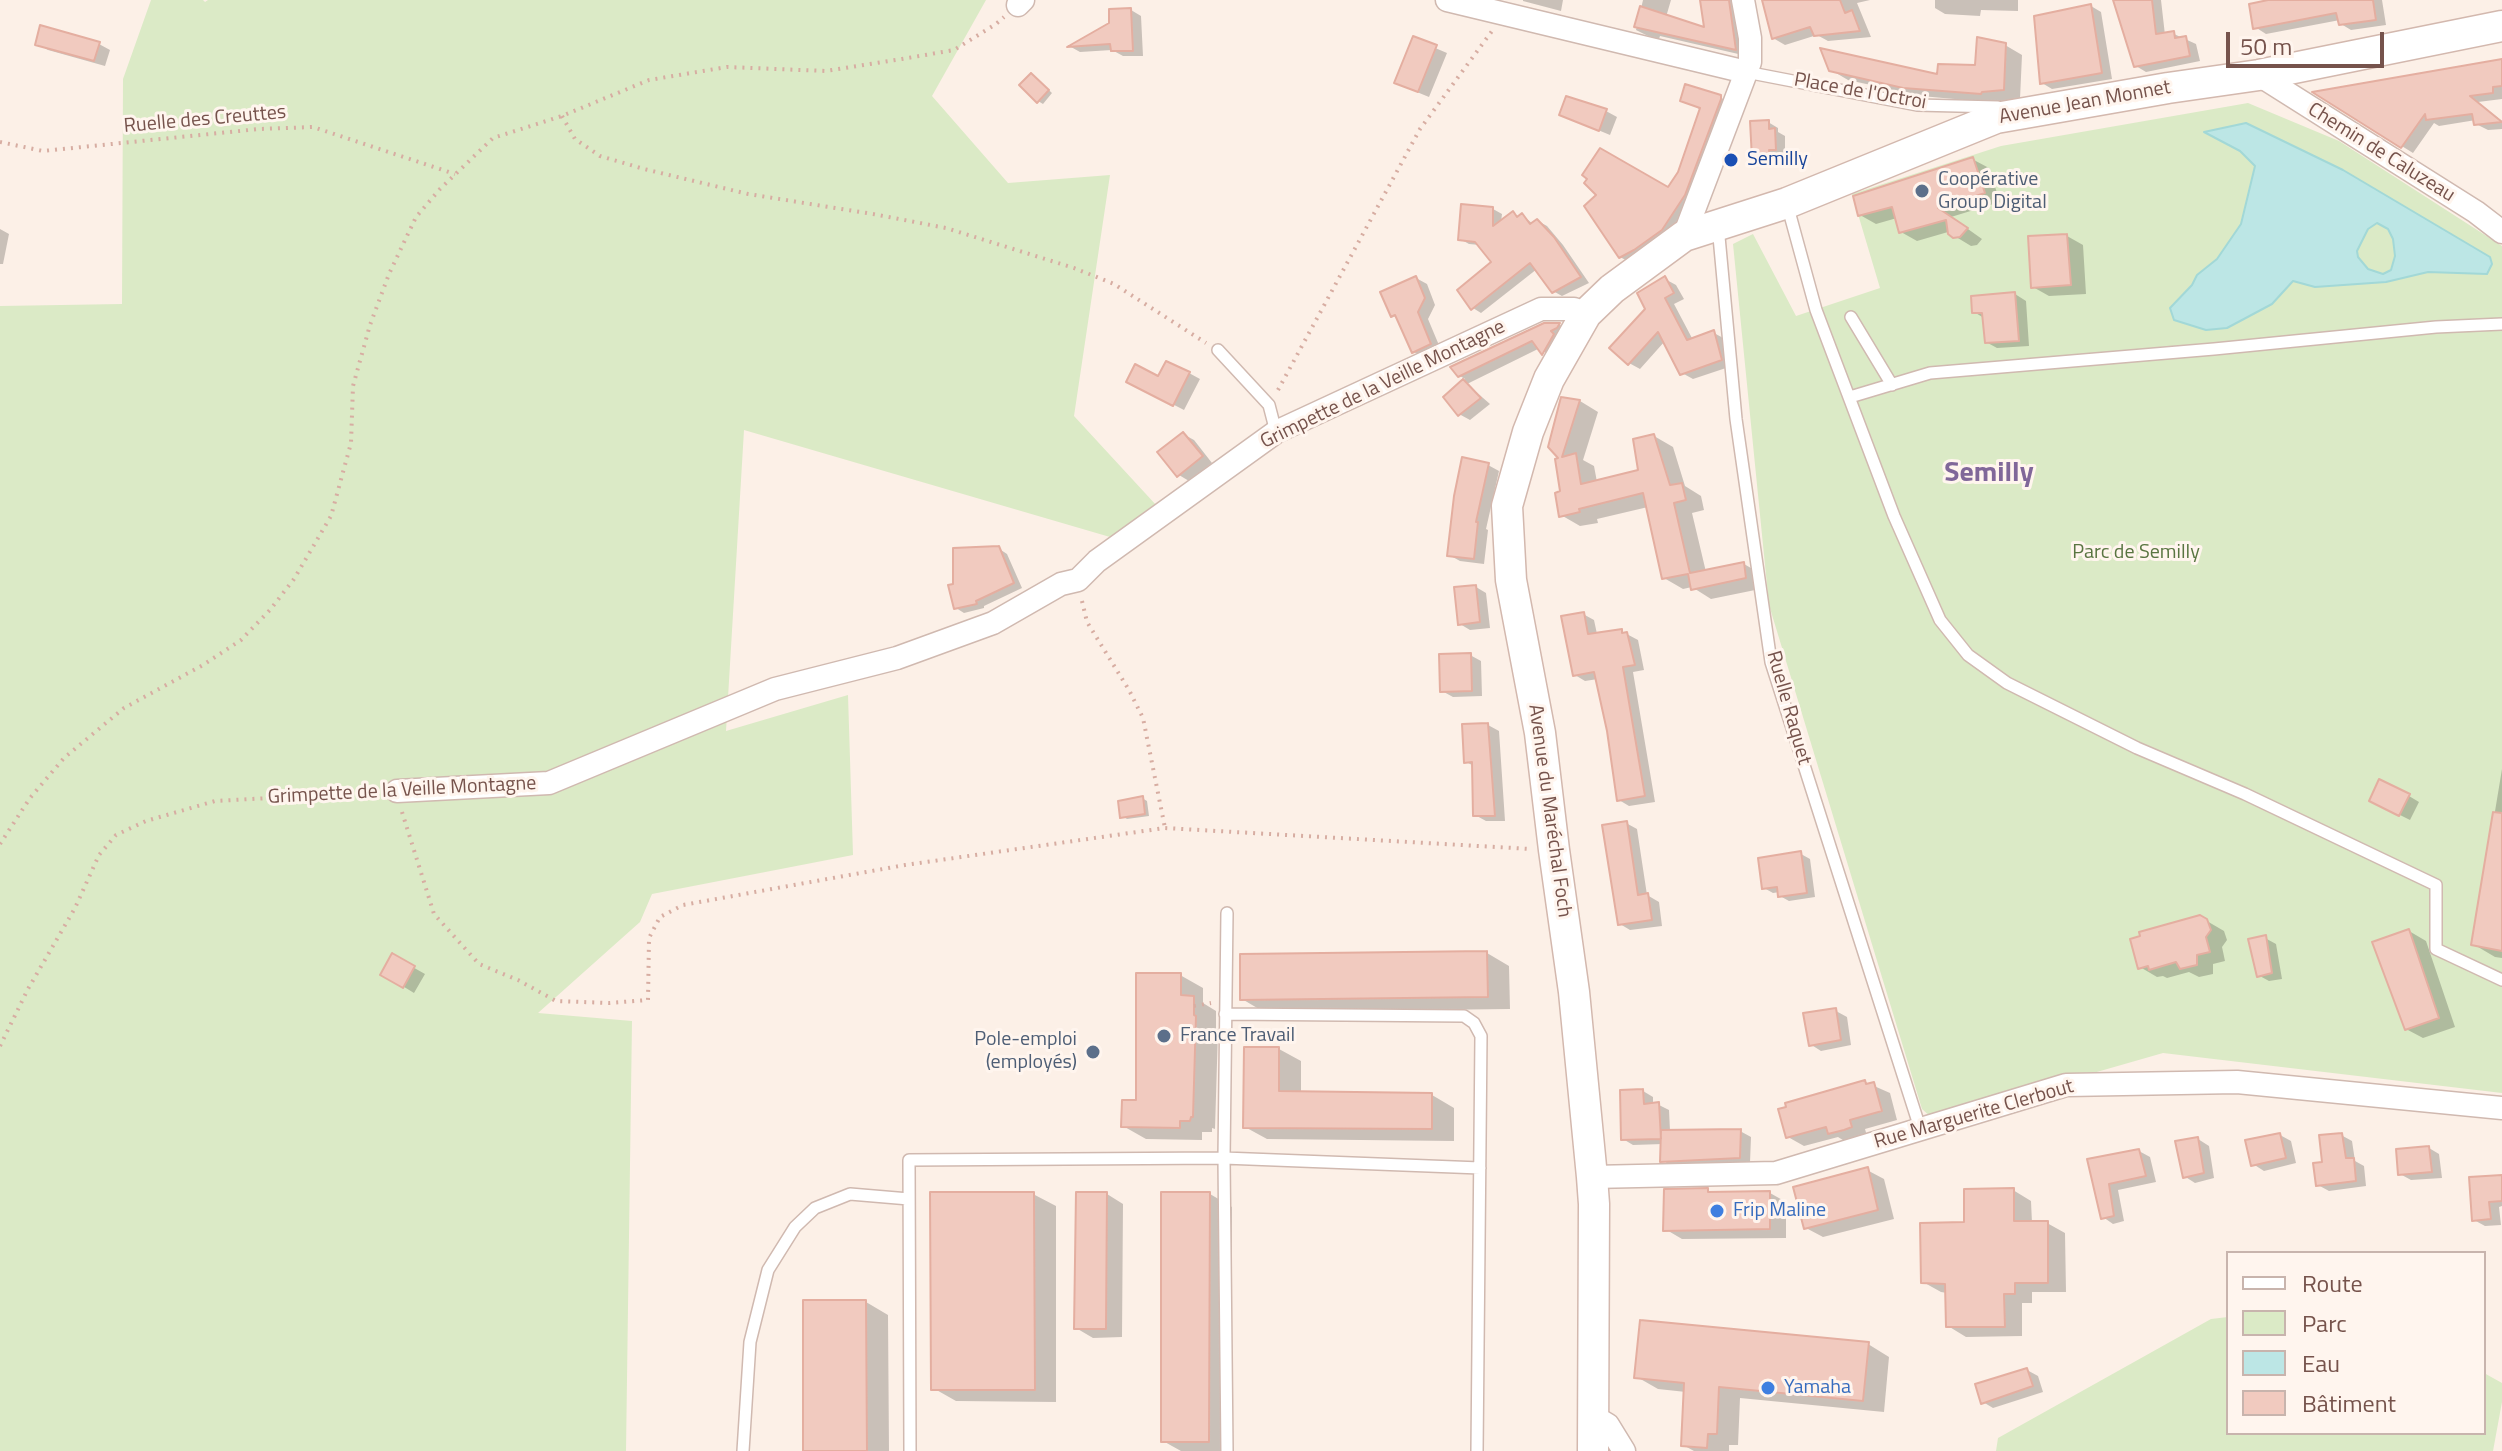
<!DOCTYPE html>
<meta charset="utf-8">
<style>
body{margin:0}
#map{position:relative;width:2502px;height:1451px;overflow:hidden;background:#fcf0e7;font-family:"Titillium Web",sans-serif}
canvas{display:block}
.legend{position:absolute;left:2226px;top:1251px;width:260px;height:184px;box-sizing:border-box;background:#fff5ee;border:2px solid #c8b4ad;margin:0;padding:10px 14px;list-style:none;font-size:24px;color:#76534c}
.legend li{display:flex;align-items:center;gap:16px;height:40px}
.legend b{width:40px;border:2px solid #c8b4ad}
.scale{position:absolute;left:2226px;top:32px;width:158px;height:36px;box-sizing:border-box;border:4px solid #76534c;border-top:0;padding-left:10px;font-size:24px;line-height:28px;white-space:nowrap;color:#76534c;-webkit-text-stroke:6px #fff5ee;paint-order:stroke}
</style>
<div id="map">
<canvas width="2502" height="1451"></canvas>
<ul class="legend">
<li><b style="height:10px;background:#fff"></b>Route</li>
<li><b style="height:22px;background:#dbeac6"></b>Parc</li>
<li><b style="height:22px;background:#bce6e5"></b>Eau</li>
<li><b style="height:22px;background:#f1cabf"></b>Bâtiment</li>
</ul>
<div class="scale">50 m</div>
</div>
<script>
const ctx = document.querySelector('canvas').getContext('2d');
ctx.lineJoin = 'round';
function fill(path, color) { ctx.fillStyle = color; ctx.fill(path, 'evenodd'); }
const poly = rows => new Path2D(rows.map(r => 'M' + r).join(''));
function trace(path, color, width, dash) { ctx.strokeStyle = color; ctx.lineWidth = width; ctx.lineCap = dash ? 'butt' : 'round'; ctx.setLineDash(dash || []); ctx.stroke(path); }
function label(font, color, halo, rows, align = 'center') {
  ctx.font = font + ' "Titillium Web",sans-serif'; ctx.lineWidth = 6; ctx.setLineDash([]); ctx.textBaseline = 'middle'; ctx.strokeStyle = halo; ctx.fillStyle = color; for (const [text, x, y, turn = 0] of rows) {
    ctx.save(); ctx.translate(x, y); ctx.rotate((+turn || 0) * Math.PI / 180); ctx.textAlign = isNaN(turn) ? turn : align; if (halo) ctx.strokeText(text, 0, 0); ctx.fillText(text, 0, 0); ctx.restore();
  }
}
fill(poly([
 [151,0,203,0,205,2,208,0,986,0,932,96,1008,183,1110,175,1074,416,1157,506,1110,537,744,430,726,731,848,695,853,855,652,894,640,922,538,1013,632,1021,626,1451,0,1451,0,306,122,304,123,79],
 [2248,103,2339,141,2502,246,2502,1093,2163,1053,1933,1119,1922,1109,1769,605,1733,244,1753,234,1796,316,1880,288,1852,194,2001,146],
 [2228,1317,2228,1433,2484,1433,2484,1373,2502,1383,2502,1402,2493,1451,1996,1451,1998,1438,2211,1319]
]), '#dbeac6');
const water = poly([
 [2246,123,2343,170,2490,257,2492,264,2487,274,2428,272,2386,282,2315,287,2293,281,2272,304,2227,328,2206,330,2174,320,2170,308,2192,285,2197,275,2217,259,2241,224,2255,166,2240,151,2204,132,2246,123],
 [2377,223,2388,229,2393,239,2395,256,2391,270,2383,274,2368,269,2358,257,2357,251,2368,229,2377,223]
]);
fill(water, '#bce6e5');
trace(water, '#a2d8d7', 2);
fill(poly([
 [1563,0,1561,11,1523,1,1523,0],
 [1643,0,1671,0,1666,17,1706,30,1702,0,1736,0,1747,56,1660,36,1659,39,1648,36,1636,30],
 [1764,0,1870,0,1857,3,1871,37,1828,41,1817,35,1785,45,1773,38],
 [1935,0,2018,0,2018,11,1981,10,1980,16,1945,14,1935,8],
 [2115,0,2161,0,2165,35,2174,34,2196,44,2200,61,2146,72,2136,66],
 [2278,0,2382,0,2386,25,2351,30,2341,24,2340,20,2266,34,2255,27],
 [2091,6,2101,12,2112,79,2052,89,2042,83],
 [1131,10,1141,16,1143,56,1123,56,1112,50,1080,52,1071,47],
 [1414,39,1447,53,1429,97,1407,88],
 [38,44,99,44,110,50,105,66,48,50],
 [2005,45,2022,55,2020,99,1998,103,1921,96,1848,80,1831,70,1939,76,1976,67],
 [2502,61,2502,99,2478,102,2502,121,2502,129,2488,130,2476,124,2476,120,2439,126,2434,123,2413,153,2317,93],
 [1036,78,1052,93,1043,104,1038,101],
 [1720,97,1734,106,1699,203,1635,265,1620,257,1679,173,1701,110,1683,100],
 [1606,111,1617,117,1610,135,1562,115],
 [1768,122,1778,128,1778,132,1785,136,1785,155,1778,155,1779,163,1764,164,1754,158],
 [1972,159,1989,168,2000,202,1951,217,1982,239,1977,245,1971,246,1948,232,1917,241,1901,232,1897,218,1876,224,1860,215],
 [1493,209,1502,214,1501,222,1513,213,1520,217,1522,215,1533,224,1538,221,1547,226,1563,245,1589,283,1562,296,1553,291,1537,269,1481,313,1473,308,1494,262,1480,245,1469,244,1460,239],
 [0,229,9,234,3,264,0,264],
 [2067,236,2083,245,2086,294,2049,296,2033,287],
 [1416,278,1427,284,1435,305,1428,319,1441,350,1424,358,1414,352,1400,320,1392,315],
 [1665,279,1676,285,1684,299,1674,304,1693,340,1714,333,1725,339,1732,366,1693,379,1682,373,1665,341,1640,369,1629,363,1648,309],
 [2015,294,2026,301,2029,346,1997,348,1986,342,1984,318,1974,312],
 [1545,325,1560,325,1570,331,1554,359,1540,348,1467,384,1490,404,1470,420,1459,414,1446,397,1465,379,1460,376],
 [1189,373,1200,379,1184,410,1139,387,1159,378],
 [1563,399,1580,401,1598,412,1583,460,1594,466,1597,482,1641,471,1654,436,1673,447,1685,486,1701,496,1704,510,1692,513,1706,572,1744,564,1763,575,1765,588,1711,599,1692,587,1683,589,1664,578,1648,507,1597,519,1598,523,1580,526,1561,515],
 [1183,434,1194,440,1212,463,1189,481,1179,475],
 [1488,465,1499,471,1486,529,1488,530,1484,564,1460,561,1449,555],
 [998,548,1007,554,1022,588,984,606,984,608,964,613,956,608],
 [1476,587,1486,593,1490,628,1470,630,1460,624],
 [1583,614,1594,620,1597,634,1621,631,1638,640,1644,670,1633,672,1655,802,1629,806,1619,800,1609,730,1598,679,1585,681,1575,675],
 [1470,655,1481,661,1482,696,1453,697,1442,691],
 [1488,725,1499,731,1505,821,1486,821,1475,815,1474,766,1466,762],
 [2502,769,2502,958,2495,957,2473,944],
 [2409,796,2419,802,2410,820,2382,806],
 [1142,798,1147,801,1149,816,1127,819,1122,816],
 [1626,823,1637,829,1647,895,1659,902,1662,926,1630,930,1620,924],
 [1801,854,1810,859,1815,897,1789,901,1780,896,1780,892,1773,893,1764,888],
 [2200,917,2224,931,2227,940,2222,947,2225,961,2213,964,2213,974,2199,977,2189,972,2167,978,2163,976,2157,977,2140,967],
 [2409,931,2426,941,2455,1027,2423,1038,2406,1029],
 [2265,938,2276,944,2282,979,2269,981,2258,975],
 [1487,953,1509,966,1510,1009,1264,1012,1242,999],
 [393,956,425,974,414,993,383,974],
 [1180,975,1203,988,1203,1003,1216,1011,1216,1029,1218,1030,1215,1129,1212,1128,1212,1132,1202,1132,1202,1140,1146,1139,1123,1126,1138,1102],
 [1836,1011,1847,1017,1851,1045,1821,1051,1810,1044],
 [1279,1049,1301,1061,1301,1093,1432,1095,1454,1108,1454,1141,1267,1139,1245,1127],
 [1865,1082,1890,1093,1897,1120,1865,1129,1867,1136,1846,1142,1838,1137,1804,1146,1788,1137],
 [1643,1091,1653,1097,1653,1105,1659,1105,1669,1110,1670,1131,1740,1131,1751,1137,1750,1163,1673,1167,1662,1160,1663,1144,1633,1145,1623,1139],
 [2280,1135,2291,1141,2296,1163,2264,1171,2253,1164],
 [2341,1135,2352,1141,2355,1161,2364,1166,2366,1186,2329,1191,2318,1185,2325,1163],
 [2198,1139,2209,1146,2214,1178,2195,1183,2184,1176],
 [2429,1148,2439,1154,2442,1178,2411,1180,2400,1174],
 [2139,1151,2150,1157,2156,1182,2118,1190,2124,1221,2113,1224,2103,1217,2089,1161],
 [1867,1170,1884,1179,1894,1219,1823,1237,1806,1228],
 [2502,1177,2502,1206,2499,1207,2501,1225,2485,1226,2474,1220],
 [1707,1190,1713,1194,1770,1193,1786,1202,1786,1238,1682,1239,1665,1229],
 [2013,1190,2031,1201,2032,1223,2047,1223,2065,1233,2066,1292,2032,1292,2032,1303,2022,1303,2022,1336,1966,1337,1948,1326,1947,1293,1941,1292,1923,1282,1966,1224],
 [1033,1194,1056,1206,1056,1402,956,1401,933,1388],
 [1107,1194,1123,1204,1122,1337,1093,1338,1076,1328],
 [1210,1194,1232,1207,1231,1451,1181,1451,1163,1441],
 [866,1302,888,1315,889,1451,805,1451],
 [1868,1344,1889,1357,1884,1412,1740,1398,1738,1445,1729,1445,1729,1451,1694,1451,1683,1445,1686,1392,1658,1389,1637,1377],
 [2027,1370,2038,1376,2043,1392,1993,1408,1983,1402]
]), '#0003');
const building = poly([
 [1700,0,1729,0,1736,50,1634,27,1640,6,1704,27,1700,0],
 [1762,0,1840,0,1845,13,1852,10,1860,31,1814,36,1810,27,1772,39,1762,0],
 [2113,0,2152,0,2156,34,2174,31,2175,38,2186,36,2190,56,2134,67,2113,0],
 [2268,0,2373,0,2376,20,2339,25,2336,13,2253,29,2249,4,2268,0],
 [2091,4,2102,73,2040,84,2034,16,2091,4],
 [1131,8,1133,51,1111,51,1110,44,1067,47,1109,23,1109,9,1131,8],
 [40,25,100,42,94,61,35,45,40,25],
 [1413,36,1437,45,1418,92,1394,83,1413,36],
 [1977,37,2006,43,2004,90,1982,92,1981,94,1903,88,1829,71,1820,48,1937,74,1938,64,1975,65,1977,37],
 [2502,59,2502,86,2493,87,2493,93,2470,96,2502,122,2474,125,2472,114,2426,120,2425,114,2401,148,2312,92,2502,59],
 [1031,73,1049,90,1037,103,1019,85,1031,73],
 [1685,84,1721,95,1721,99,1685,195,1662,230,1634,250,1619,258,1584,206,1596,195,1584,183,1587,179,1582,175,1600,148,1668,187,1678,172,1700,108,1680,101,1685,84],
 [1566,96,1607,109,1599,131,1559,115,1566,96],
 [1769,120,1769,129,1775,128,1776,150,1769,150,1770,158,1752,159,1750,121,1769,120],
 [1973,157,1985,193,1938,208,1968,228,1960,237,1953,238,1948,234,1946,220,1899,233,1892,207,1858,216,1853,196,1973,157],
 [1461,204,1493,207,1493,226,1513,211,1517,217,1522,213,1530,224,1537,219,1554,237,1581,277,1552,293,1530,263,1471,310,1457,290,1491,262,1475,242,1458,240,1461,204],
 [2067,234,2071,285,2031,288,2028,236,2067,234],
 [1416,276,1425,298,1418,312,1431,344,1412,353,1395,315,1391,317,1380,292,1416,276],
 [1665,276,1674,293,1665,298,1687,340,1714,330,1722,360,1680,375,1658,332,1628,365,1609,348,1645,309,1637,293,1665,276],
 [2015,292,2019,341,1985,343,1982,313,1972,313,1971,296,2015,292],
 [1544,323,1560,323,1557,328,1551,331,1554,334,1542,355,1532,341,1458,377,1450,367,1544,323],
 [1166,361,1190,372,1173,406,1126,382,1135,364,1158,376,1166,361],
 [1463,379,1481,398,1458,416,1443,397,1463,379],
 [1561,397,1580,400,1562,457,1576,453,1581,484,1638,470,1633,439,1654,434,1670,485,1682,483,1686,500,1674,503,1690,573,1744,562,1746,578,1691,590,1688,574,1662,579,1643,493,1579,509,1580,512,1559,517,1555,493,1560,491,1555,459,1558,458,1548,447,1561,397],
 [1183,432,1203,456,1177,477,1157,452,1183,432],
 [1462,457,1489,463,1476,522,1478,522,1474,559,1447,556,1454,496,1462,457],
 [999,546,1014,583,976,601,977,604,954,609,948,585,953,584,953,548,999,546],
 [1476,585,1480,622,1458,625,1454,587,1476,585],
 [1584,612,1588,634,1622,629,1622,633,1627,632,1635,665,1623,667,1645,796,1617,801,1607,731,1594,672,1573,676,1561,616,1584,612],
 [1471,653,1472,691,1440,692,1439,654,1471,653],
 [1488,723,1495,816,1473,816,1472,762,1464,763,1462,724,1488,723],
 [2379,779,2410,794,2399,816,2369,801,2379,779],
 [1143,796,1145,814,1120,818,1118,801,1143,796],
 [2493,812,2502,813,2502,951,2471,945,2493,812],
 [1627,821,1638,895,1648,893,1652,920,1618,925,1602,825,1627,821],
 [1801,851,1807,893,1778,897,1777,887,1762,889,1758,858,1801,851],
 [2200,915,2207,919,2211,930,2206,937,2210,952,2197,955,2197,965,2180,969,2176,962,2149,970,2148,966,2138,969,2130,939,2140,936,2139,932,2200,915],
 [2409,929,2439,1018,2405,1030,2372,942,2409,929],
 [2266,935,2272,973,2257,977,2248,939,2266,935],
 [1487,951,1488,997,1240,1000,1240,954,1487,951],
 [392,953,415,966,403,988,380,975,392,953],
 [1136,973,1181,973,1181,995,1194,996,1194,1015,1196,1016,1193,1117,1191,1117,1190,1121,1180,1121,1180,1128,1121,1127,1122,1100,1136,1100,1136,973],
 [1836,1008,1841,1040,1809,1046,1803,1013,1836,1008],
 [1244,1047,1279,1047,1279,1091,1432,1093,1432,1129,1243,1128,1244,1047],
 [1865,1080,1866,1084,1874,1082,1882,1111,1850,1120,1852,1127,1844,1130,1828,1134,1826,1127,1786,1138,1778,1109,1786,1107,1785,1103,1865,1080],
 [1643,1089,1644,1104,1659,1102,1661,1139,1621,1140,1620,1090,1643,1089],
 [1741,1129,1740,1158,1660,1162,1661,1130,1741,1129],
 [2280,1133,2286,1158,2251,1166,2245,1140,2280,1133],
 [2342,1133,2346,1158,2354,1158,2356,1181,2316,1186,2313,1163,2322,1162,2319,1135,2342,1133],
 [2198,1137,2204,1173,2183,1178,2175,1141,2198,1137],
 [2429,1146,2432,1172,2398,1175,2396,1149,2429,1146],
 [2139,1149,2146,1176,2109,1184,2114,1216,2101,1219,2087,1159,2139,1149],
 [1868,1167,1878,1210,1804,1229,1793,1187,1868,1167],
 [2502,1175,2502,1201,2489,1202,2491,1219,2472,1221,2469,1177,2502,1175],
 [1708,1188,1708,1192,1770,1191,1770,1229,1663,1231,1664,1189,1708,1188],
 [2014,1188,2014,1221,2048,1221,2048,1283,2015,1283,2015,1294,2004,1294,2005,1327,1946,1327,1945,1284,1921,1283,1920,1223,1964,1222,1964,1189,2014,1188],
 [930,1192,1034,1192,1035,1390,931,1390,930,1192],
 [1076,1192,1107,1192,1106,1329,1074,1329,1076,1192],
 [1161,1192,1210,1192,1209,1442,1161,1442,1161,1192],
 [803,1300,866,1300,867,1451,803,1451,803,1300],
 [1640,1320,1869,1342,1863,1401,1719,1387,1717,1434,1708,1434,1707,1448,1681,1446,1684,1383,1634,1378,1640,1320],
 [2027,1368,2033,1386,1981,1404,1975,1384,2027,1368]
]);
fill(building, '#f1cabf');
trace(building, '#e4aea0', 2);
const lane = poly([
 [1746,72,1917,105,1998,107],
 [1787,204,1816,310,1894,516,1940,620,1968,655,2007,683,2137,748,2245,794,2436,885,2436,949,2502,980],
 [1718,226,1736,419,1771,662,1920,1128],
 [1851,317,1892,385],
 [1218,350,1269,405,1276,432],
 [1850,397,1930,373,2214,349,2436,327,2502,324],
 [1227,913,1224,1158,1480,1168],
 [1225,1014,1464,1016,1474,1023,1481,1036,1477,1451],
 [743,1451,750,1342,768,1270,795,1227,815,1208,850,1194,909,1199],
 [910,1451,909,1160,1224,1158,1227,1451]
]);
const street = poly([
 [1447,0,1746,72],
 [1018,5,1023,0],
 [2259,75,2476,212,2502,232],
 [1684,236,1750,62,1750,38,1743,0],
 [397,791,549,783,775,689,897,658,993,623,1061,584,1078,580,1097,561,1276,432,1541,309,1574,309,1586,314],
 [1592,1177,1776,1173,2066,1085,2237,1082,2502,1108],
 [1593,1422,1603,1422,1608,1425,1624,1451]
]);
const secondary = poly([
 [1593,1451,1594,1204,1592,1177,1574,992,1554,850,1540,733,1511,580,1507,506,1528,432,1549,379,1586,314,1612,289,1684,236,1787,203,1996,118,2168,88,2259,75,2502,26]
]);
trace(lane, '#d0b9b0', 14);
trace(street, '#d0b9b0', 25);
trace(secondary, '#d3b8ae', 33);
trace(poly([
 [562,116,575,139,600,156,644,169,748,194,873,214,946,228,1074,268,1114,284,1206,343],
 [0,142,43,151,259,129,313,127,455,174],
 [1278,390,1420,129,1492,31],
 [1082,601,1087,622,1129,690,1143,718,1165,828],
 [402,812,434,914,479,964,518,980,556,1001,609,1003,648,1000,649,938,660,917,683,905,905,865,1165,828,1531,849],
 [0,844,30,798,64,758,124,708,203,665,241,640,270,610,294,579,331,516,351,443,353,386,370,325,389,274,416,217,440,189,493,138,562,116,649,80,727,67,826,71,902,59,954,50,996,24,1004,17],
 [1194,1006,1211,1003],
 [0,1046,28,989,75,908,99,855,116,835,146,821,215,801,378,792]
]), '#d7ada2', 4, [2, 6]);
trace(lane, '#fff', 11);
trace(street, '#fff', 22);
trace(secondary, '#fff', 30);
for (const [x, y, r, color] of [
 [1731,160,8,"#1a4fb4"],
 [1922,191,8,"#5c6f8a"],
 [1164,1036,8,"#5c6f8a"],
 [1093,1052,8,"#5c6f8a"],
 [1717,1211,8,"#3f7fe0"],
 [1768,1388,8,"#3f7fe0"]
]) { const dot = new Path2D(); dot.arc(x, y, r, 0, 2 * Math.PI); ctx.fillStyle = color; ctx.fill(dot); trace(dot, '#fff5ee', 3); }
label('20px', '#76534c', '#fff5ee', [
 ["Place de l'Octroi",1860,92,10],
 ["Avenue Jean Monnet",2085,103,-10],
 ["Ruelle des Creuttes",205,120,-5],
 ["Chemin de Caluzeau",2381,153,32],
 ["Grimpette de la Veille Montagne",1383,385,-26],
 ["Ruelle Raquet",1788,708,74],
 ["Grimpette de la Veille Montagne",402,791,-3],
 ["Avenue du Maréchal Foch",1549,811,82],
 ["Rue Marguerite Clerbout",1974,1115,-16]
]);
label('20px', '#164399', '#fff5ee', [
 ["Semilly",1747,160]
], 'left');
label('20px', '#4e5e75', '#fff5ee', [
 ["Coopérative",1938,180],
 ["Group Digital",1938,203],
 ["France Travail",1180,1036],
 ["Pole-emploi",1077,1040,"right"],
 ["(employés)",1077,1063,"right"]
], 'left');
label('20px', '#597541', '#fff5ee', [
 ["Parc de Semilly",2136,553]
]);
label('20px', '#366cbe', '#fff5ee', [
 ["Frip Maline",1733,1211],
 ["Yamaha",1784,1388]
], 'left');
label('bold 28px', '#806799', '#fff5ee', [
 ["Semilly",1989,474]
]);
</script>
